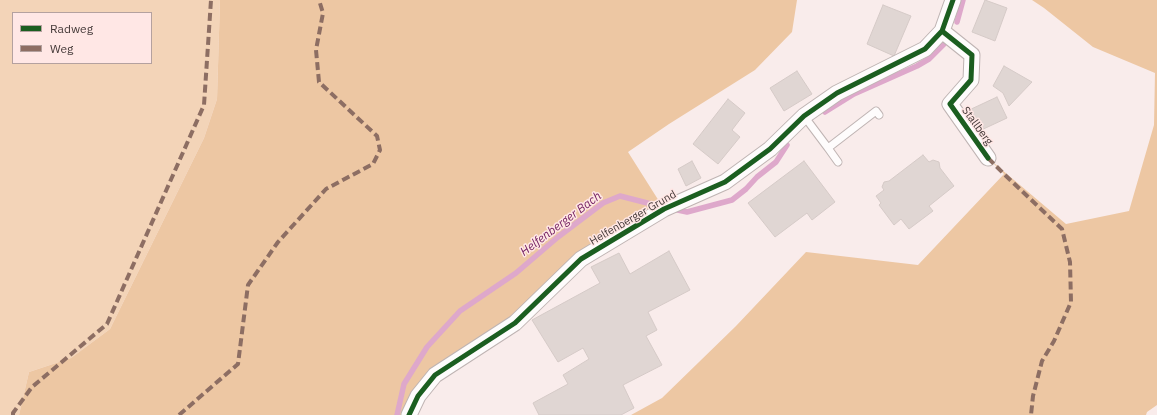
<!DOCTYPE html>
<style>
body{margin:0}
#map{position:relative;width:1157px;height:415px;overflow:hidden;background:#f9eceb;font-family:"IBM Plex Sans",sans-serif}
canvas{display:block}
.legend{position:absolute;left:12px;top:12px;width:140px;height:52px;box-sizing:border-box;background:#ffe7e5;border:1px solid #b4a19f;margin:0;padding:5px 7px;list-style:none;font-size:12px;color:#433837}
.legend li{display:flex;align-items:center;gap:8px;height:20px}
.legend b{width:20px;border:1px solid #b4a19f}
</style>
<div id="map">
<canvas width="1157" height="415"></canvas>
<ul class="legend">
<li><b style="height:5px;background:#1b5e20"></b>Radweg</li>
<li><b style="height:5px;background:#8d6e63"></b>Weg</li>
</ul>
</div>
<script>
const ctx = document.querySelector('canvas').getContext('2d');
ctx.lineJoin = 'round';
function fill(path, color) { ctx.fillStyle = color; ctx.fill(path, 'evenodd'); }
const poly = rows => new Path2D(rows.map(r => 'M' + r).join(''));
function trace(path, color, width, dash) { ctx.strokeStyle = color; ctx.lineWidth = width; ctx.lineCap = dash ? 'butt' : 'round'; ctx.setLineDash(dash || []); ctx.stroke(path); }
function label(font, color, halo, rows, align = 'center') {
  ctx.font = font + ' "IBM Plex Sans",sans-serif'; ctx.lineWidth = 3; ctx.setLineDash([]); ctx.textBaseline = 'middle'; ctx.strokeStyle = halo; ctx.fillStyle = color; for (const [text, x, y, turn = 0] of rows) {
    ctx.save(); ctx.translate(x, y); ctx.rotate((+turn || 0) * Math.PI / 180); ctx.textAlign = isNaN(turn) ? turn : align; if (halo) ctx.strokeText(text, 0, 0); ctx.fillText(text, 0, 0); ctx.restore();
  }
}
fill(poly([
 [0,0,220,0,217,99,204,138,110,329,71,358,29,372,19,415,0,415],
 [13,13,151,13,151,63,13,63]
]), '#f3d4b8');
fill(poly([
 [220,0,797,0,792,32,755,70,669,124,628,152,664,209,581,259,515,323,435,375,409,415,19,415,29,372,71,358,110,329,204,138,217,99],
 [1032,0,1157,0,1157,405,1147,412,1146,415,631,415,662,398,736,326,806,252,918,265,1004,174,988,158,1066,224,1129,211,1154,125,1155,73,1093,47,1044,8]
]), '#edc7a3');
trace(poly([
 [957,22,963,0],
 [825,112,854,94,917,66,929,59,944,44],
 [673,209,687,212,732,200,746,189,757,177,776,162,787,145],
 [397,415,404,384,427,347,460,311,516,273,558,237,603,203,620,196,663,207]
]), '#dea8cb', 5.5);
const building = poly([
 [985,0,1007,8,995,41,972,32,985,0],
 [883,5,911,16,894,56,867,44,883,5],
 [1004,66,1032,82,1009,106,1003,93,993,86,1004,66],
 [797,71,812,94,784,111,770,88,797,71],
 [997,97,1007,118,977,132,967,111,997,97],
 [728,99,745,113,732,130,740,137,718,164,693,144,728,99],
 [923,155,929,162,933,160,939,162,940,168,954,186,929,206,933,211,909,229,901,219,894,225,879,205,881,203,876,196,884,190,882,187,884,182,889,181,923,155],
 [692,161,701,178,686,186,678,169,692,161],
 [804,161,835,202,812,220,807,213,775,237,748,203,804,161],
 [669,251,690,290,648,312,657,330,646,336,662,365,623,385,634,408,621,415,539,415,533,403,568,384,563,375,589,359,583,348,558,362,532,320,600,283,591,267,619,253,630,274,669,251]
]);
fill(building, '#e0d6d3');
trace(building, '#d5cac7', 1);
const service = poly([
 [804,116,828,148,876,111,879,115],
 [828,148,838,162]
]);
const minor = poly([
 [942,31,972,55,971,80,950,104,988,158],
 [409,415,418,396,435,375,515,323,581,259,664,209,725,182,770,149,804,116,837,93,925,49,942,31,953,0]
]);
trace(service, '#bfb4b3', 9);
trace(minor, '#bfb4b3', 17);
trace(service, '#fefcfc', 7);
trace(minor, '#fefcfc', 15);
trace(poly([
 [988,158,1004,174,1062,229,1070,262,1071,302,1054,341,1042,361,1033,396,1031,415],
 [13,415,13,413,32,387,107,324,204,105,211,0],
 [179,415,238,364,248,285,278,242,326,189,373,164,380,150,377,136,319,82,316,50,323,13,319,0]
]), '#8d6e63', 4, [8, 4]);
trace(poly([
 [942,31,972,55,971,80,950,104,988,158],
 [409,415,418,396,435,375,515,323,581,259,664,209,725,182,770,149,804,116,837,93,925,49,942,31,953,0]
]), '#1b5e20', 5);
label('11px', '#433837', '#ffe7e5', [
 ["Stallberg",977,126,54],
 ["Helfenberger Grund",633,218,-30]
]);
label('italic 12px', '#752262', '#ffe7e5', [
 ["Helfenberger Bach",561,224,-37]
]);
</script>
